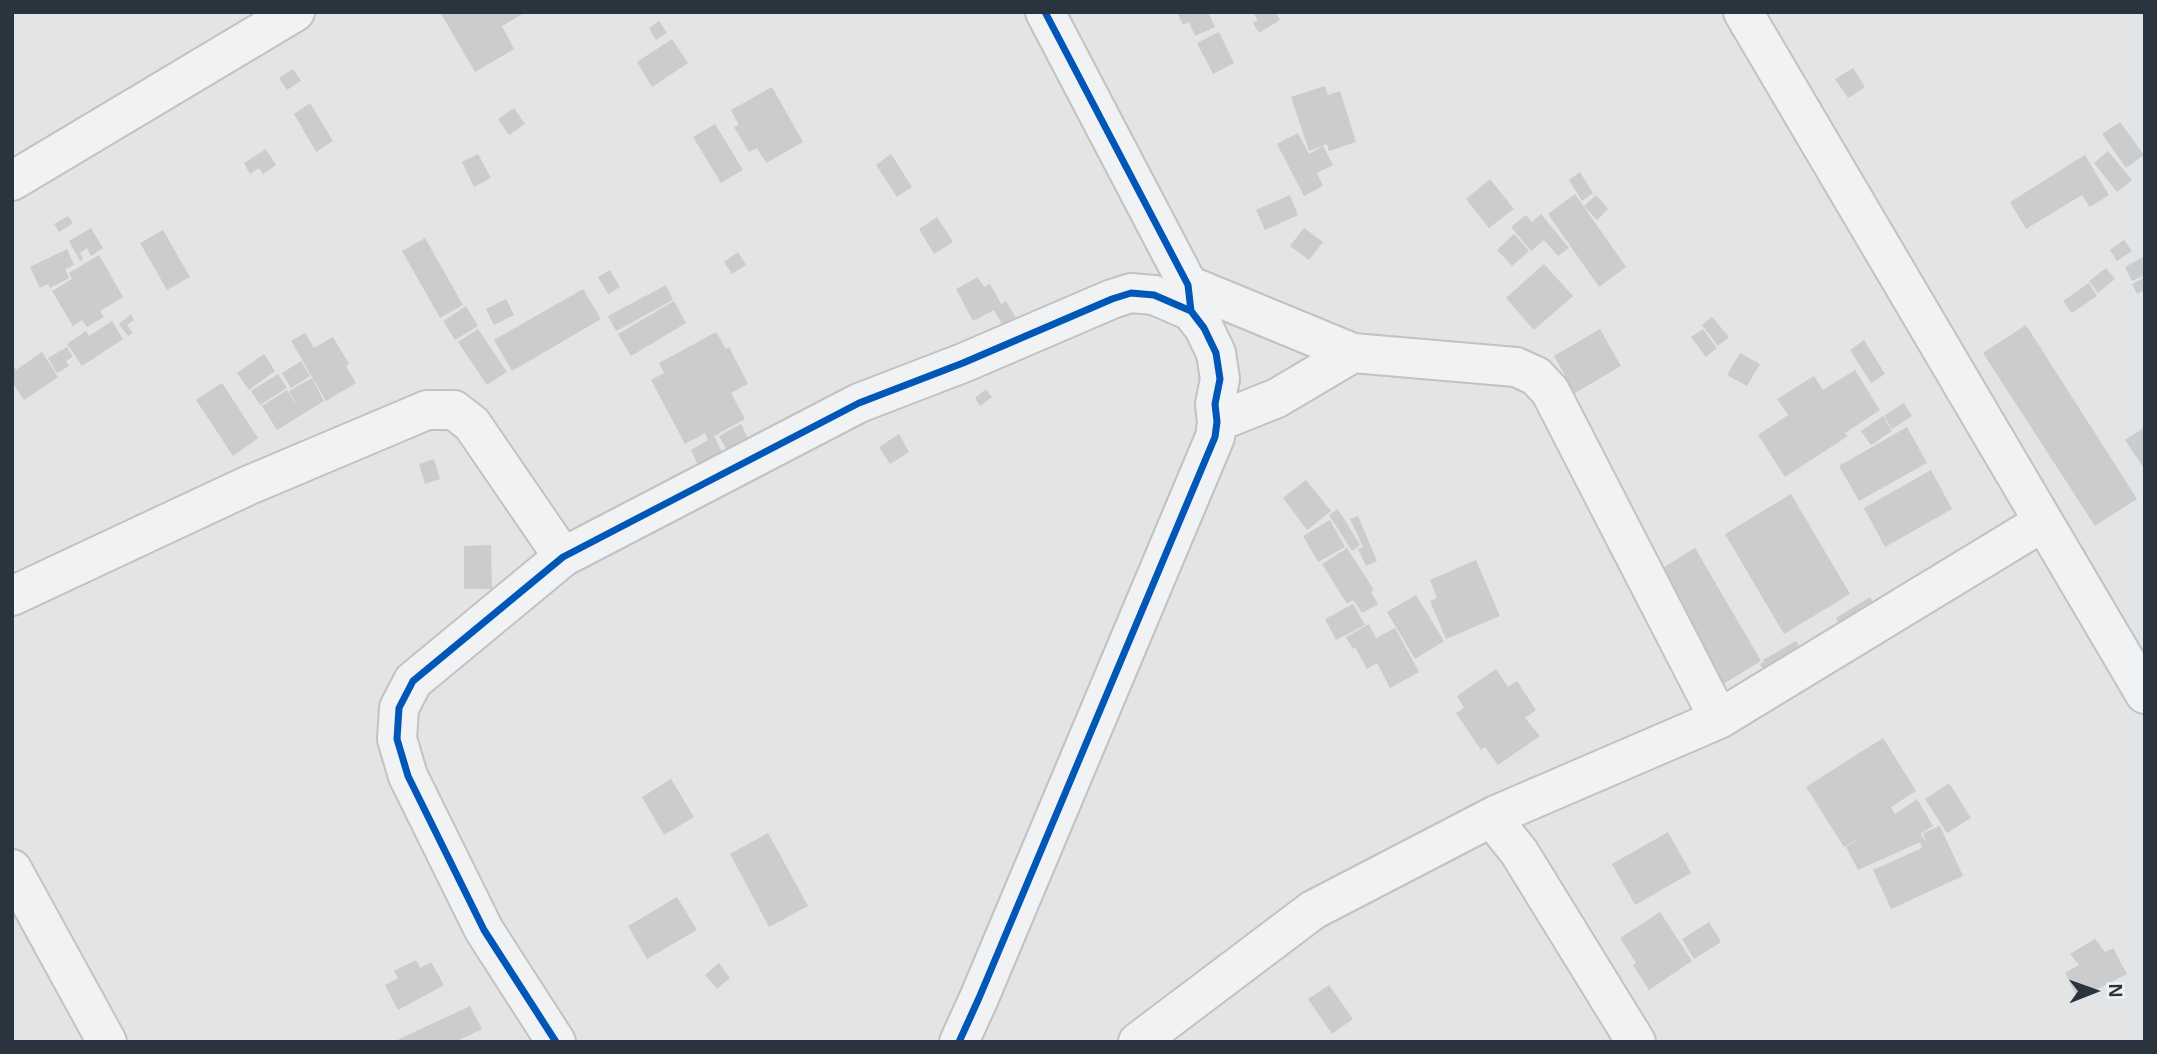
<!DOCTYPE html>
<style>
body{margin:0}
#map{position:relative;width:2157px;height:1054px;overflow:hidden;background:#e2e4e6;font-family:Arial,sans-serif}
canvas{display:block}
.frame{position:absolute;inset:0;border:14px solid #29343e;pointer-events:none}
.north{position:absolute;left:2059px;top:956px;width:70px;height:70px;-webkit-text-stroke:5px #eff3f5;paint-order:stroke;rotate:89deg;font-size:19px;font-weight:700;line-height:28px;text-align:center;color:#29343e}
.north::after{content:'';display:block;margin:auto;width:24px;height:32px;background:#29343e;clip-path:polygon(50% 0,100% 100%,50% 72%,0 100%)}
</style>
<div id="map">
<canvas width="2157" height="1054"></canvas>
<div class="frame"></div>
<div class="north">N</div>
</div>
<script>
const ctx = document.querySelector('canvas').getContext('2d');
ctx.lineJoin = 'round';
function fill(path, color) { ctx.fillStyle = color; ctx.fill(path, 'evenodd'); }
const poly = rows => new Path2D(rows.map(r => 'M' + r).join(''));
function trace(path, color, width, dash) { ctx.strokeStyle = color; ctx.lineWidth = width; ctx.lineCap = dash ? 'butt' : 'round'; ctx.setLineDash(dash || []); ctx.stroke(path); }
fill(poly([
 [440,12,526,12,502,26,514,49,475,72],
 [1177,12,1208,12,1215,27,1195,36,1189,22,1183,25],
 [1255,12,1275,12,1280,20,1259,33,1253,23,1258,20,1253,13],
 [659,21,667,33,656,40,649,28],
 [1219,32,1234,63,1213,74,1197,43],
 [672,39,688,63,652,87,637,62],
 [1853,68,1865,87,1848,98,1835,79],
 [293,69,301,81,287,90,279,78],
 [1325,86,1328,95,1340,91,1356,142,1329,151,1327,144,1309,151,1291,97],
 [772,87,803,142,766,163,757,148,749,152,734,127,739,125,731,110],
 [310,103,333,141,316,152,294,114],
 [514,108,525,124,509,135,498,119],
 [2120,122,2144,155,2126,168,2102,134],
 [715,124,743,170,721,183,693,137],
 [1298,133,1309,154,1323,146,1333,165,1317,173,1323,186,1304,196,1277,144],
 [266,149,276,165,263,174,259,168,250,174,244,163],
 [2108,151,2132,180,2117,192,2094,163],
 [478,154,491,178,474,187,462,162],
 [891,154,912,187,897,197,876,165],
 [2085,155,2109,195,2090,207,2082,195,2026,229,2010,202],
 [1580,172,1593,193,1582,201,1569,180],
 [1490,179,1514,209,1489,228,1466,199],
 [1575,194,1626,267,1599,287,1548,214],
 [1290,195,1298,215,1265,230,1256,210],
 [1596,195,1608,209,1597,220,1584,206],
 [1541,214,1569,248,1558,256,1544,240,1531,251,1511,227,1526,215,1532,222],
 [68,216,73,223,59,232,54,224],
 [937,217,953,242,934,254,919,229],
 [91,228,103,248,91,256,87,248,80,253,83,259,80,261,69,241],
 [1304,228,1323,242,1309,260,1290,246],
 [163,230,190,277,167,290,140,243],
 [1514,234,1529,251,1512,266,1497,250],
 [425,238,463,305,440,318,402,251],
 [2124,240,2132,251,2117,261,2110,250],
 [67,249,74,265,65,269,69,278,50,288,48,284,40,288,30,267],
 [738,252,746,265,732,274,724,262],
 [99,255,123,297,100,311,104,317,87,327,82,320,73,326,52,291,72,279,69,273],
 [2145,256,2145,275,2132,281,2125,267],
 [1544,264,1573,296,1534,330,1506,298],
 [2106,268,2115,279,2098,293,2089,281],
 [610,270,620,287,608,294,598,277],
 [978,277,984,287,990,284,1001,304,1006,301,1021,327,1008,334,994,310,973,321,956,289],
 [2145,277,2145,290,2137,294,2132,284],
 [2089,283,2097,296,2072,313,2063,301],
 [666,285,673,300,616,331,608,316],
 [583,289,601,319,512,371,494,340],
 [506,299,514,315,494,325,486,309],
 [674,301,686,323,631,356,618,334],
 [466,306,478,326,455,340,443,321],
 [131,314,134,320,127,325,133,333,128,336,119,324],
 [1712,317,1729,337,1718,346,1702,325],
 [112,321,123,339,82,366,67,344,86,331,89,336],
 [2026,325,2137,499,2095,526,1983,353],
 [478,329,507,372,487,385,458,342],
 [1600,329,1621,366,1563,400,1553,382,1565,375,1554,356],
 [1703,329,1717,348,1706,357,1691,337],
 [716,332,726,349,729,347,748,384,731,393,745,419,714,436,723,454,699,467,691,450,708,440,705,433,685,444,651,380,664,373,659,363],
 [305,333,314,348,333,337,349,364,346,366,356,383,326,401,291,341],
 [1864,340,1885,374,1871,383,1850,350],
 [67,347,73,357,66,361,69,366,57,373,48,358],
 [42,352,58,377,24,400,12,382,12,364,16,370],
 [1740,353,1760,364,1747,386,1727,375],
 [264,354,275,371,249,390,237,373],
 [301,361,310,376,291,388,282,373],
 [1855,370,1880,410,1845,433,1848,436,1785,477,1758,435,1788,415,1777,399,1814,376,1823,390],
 [278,374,287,388,260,405,251,391],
 [312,378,324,401,277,430,262,406,287,390,300,411,289,391],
 [222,383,258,438,233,456,196,400],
 [986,389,992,397,980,406,975,398],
 [1904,403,1912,416,1892,429,1884,416],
 [1883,416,1892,431,1871,445,1861,431],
 [741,424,749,441,728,452,719,436],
 [1907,427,1927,463,1859,501,1839,466],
 [2145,427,2145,470,2125,440],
 [899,434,909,452,890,464,879,447],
 [434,459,440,479,425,484,419,464],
 [1931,470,1952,509,1885,547,1864,508],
 [1306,480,1331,511,1307,530,1283,498],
 [1791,494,1850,594,1784,634,1725,534],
 [1338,509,1360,545,1352,551,1329,515],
 [1358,516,1377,561,1366,566,1358,549,1363,547,1350,519],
 [1330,520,1345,547,1318,562,1303,536],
 [491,545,492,589,464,589,464,546],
 [1347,548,1374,590,1371,592,1378,604,1362,613,1353,600,1347,604,1322,564],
 [1695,548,1761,661,1720,686,1648,577],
 [1476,560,1500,616,1446,639,1430,601,1437,598,1430,580],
 [1416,595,1444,641,1415,659,1387,612],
 [1870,597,1880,614,1846,636,1836,618],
 [1353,604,1365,625,1336,640,1325,619],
 [1369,624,1376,638,1395,628,1419,672,1390,688,1377,663,1367,669,1355,647,1353,649,1346,637],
 [1796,641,1806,660,1769,681,1760,664,1764,662,1763,660],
 [1496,669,1508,687,1517,681,1536,710,1525,718,1540,736,1498,765,1485,747,1481,750,1456,713,1464,708,1457,696],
 [1883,738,1916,791,1891,807,1895,814,1917,799,1933,826,1917,836,1921,834,1927,844,1923,833,1940,826,1963,876,1891,909,1873,870,1922,848,1920,842,1858,870,1846,847,1862,836,1844,847,1806,787],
 [671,779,694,817,664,835,642,797],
 [1949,783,1971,818,1947,833,1925,799],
 [1668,832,1691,873,1635,905,1612,864],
 [768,833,808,906,769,927,730,854],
 [677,897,697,930,647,959,628,926],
 [1660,912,1692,961,1649,990,1633,965,1636,963,1620,938],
 [1709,922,1721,942,1694,959,1682,939],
 [2095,939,2105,952,2113,948,2127,974,2078,999,2065,973,2079,965,2070,954],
 [416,960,420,968,431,962,444,985,398,1010,385,985,398,978,394,971],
 [719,963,730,978,717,989,705,975],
 [1329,985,1353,1019,1332,1034,1308,999],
 [470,1006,482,1029,455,1042,393,1042]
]), '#caccce');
const minor = poly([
 [1743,12,2145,694],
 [12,181,295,12],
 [1188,285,1353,353,1516,367,1536,376,1550,391,1719,719],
 [1217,422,1277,398,1353,353],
 [12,596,247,486,427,410,454,410,472,424,563,557],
 [1496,815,1719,719,2043,522],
 [12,869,107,1042],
 [556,1042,484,930,408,776,397,739,399,708,413,681,563,557,859,403,963,363,1112,299,1131,293,1154,295,1191,311],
 [959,1042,979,998,1215,437,1217,422,1215,404,1220,379,1216,353,1204,328,1191,311,1188,285,1045,12],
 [1138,1042,1313,910,1496,815,1503,832,1519,852,1636,1042]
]);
trace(minor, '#c0c2c4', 42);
trace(minor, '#f0f2f3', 38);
trace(poly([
 [556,1042,484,930,408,776,397,739,399,708,413,681,563,557,859,403,963,363,1112,299,1131,293,1154,295,1191,311],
 [959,1042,979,998,1215,437,1217,422,1215,404,1220,379,1216,353,1204,328,1191,311,1188,285,1045,12]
]), '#0057b8', 7);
</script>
